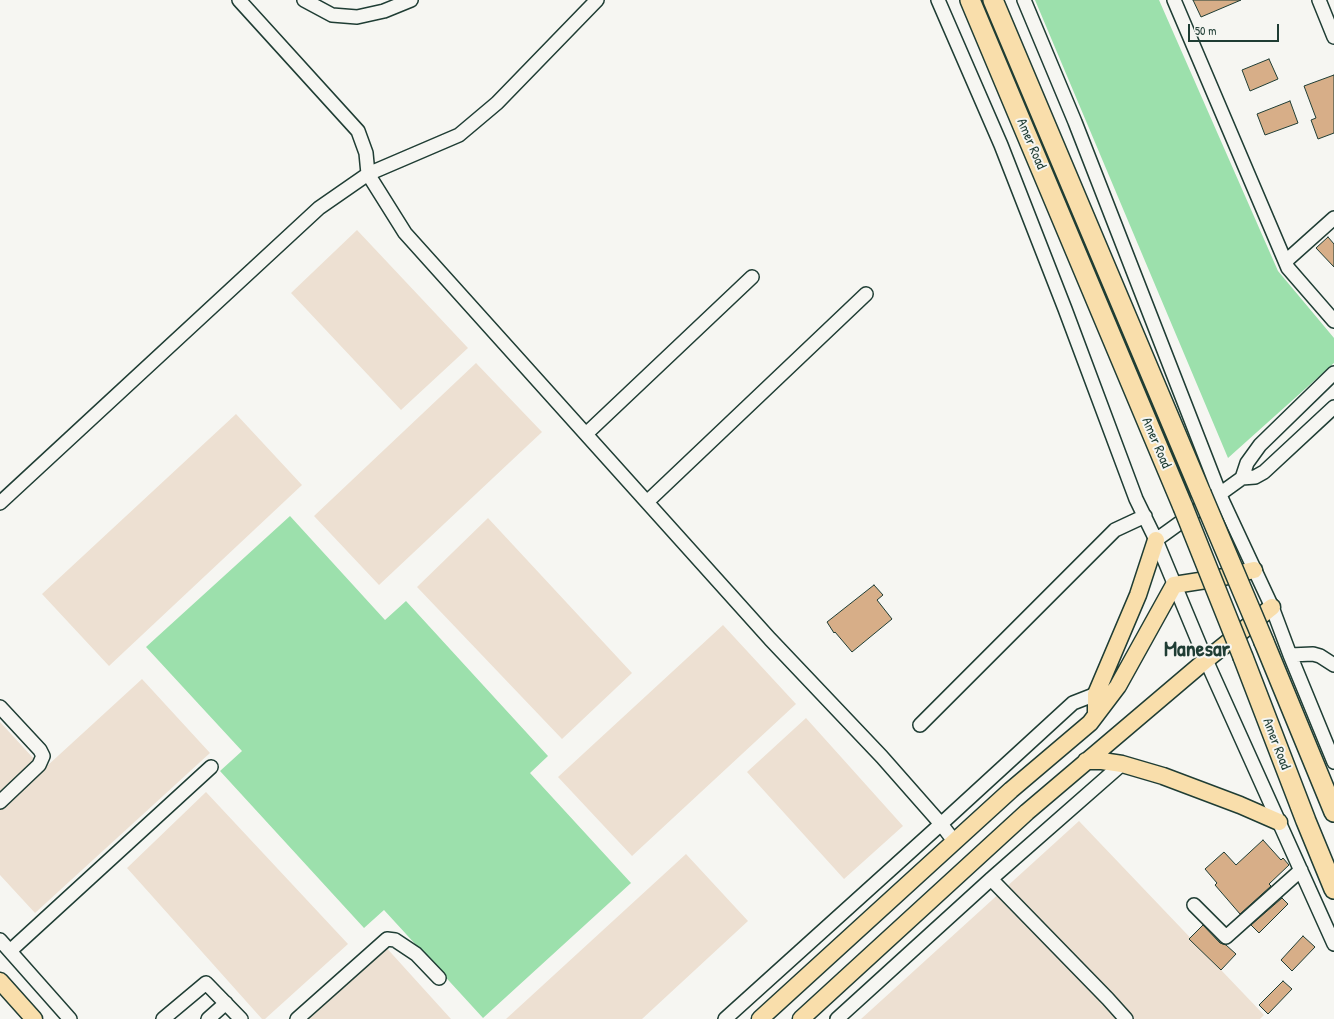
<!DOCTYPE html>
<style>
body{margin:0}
#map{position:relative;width:1334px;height:1019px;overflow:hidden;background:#f6f6f2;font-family:"Patrick Hand",sans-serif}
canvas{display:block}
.scale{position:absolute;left:1188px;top:24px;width:91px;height:18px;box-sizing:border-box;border:2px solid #1f3d34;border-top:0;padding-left:5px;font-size:12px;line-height:14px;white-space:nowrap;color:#1f3d34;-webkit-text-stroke:3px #f6f6f2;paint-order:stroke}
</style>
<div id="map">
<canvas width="1334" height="1019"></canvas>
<div class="scale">50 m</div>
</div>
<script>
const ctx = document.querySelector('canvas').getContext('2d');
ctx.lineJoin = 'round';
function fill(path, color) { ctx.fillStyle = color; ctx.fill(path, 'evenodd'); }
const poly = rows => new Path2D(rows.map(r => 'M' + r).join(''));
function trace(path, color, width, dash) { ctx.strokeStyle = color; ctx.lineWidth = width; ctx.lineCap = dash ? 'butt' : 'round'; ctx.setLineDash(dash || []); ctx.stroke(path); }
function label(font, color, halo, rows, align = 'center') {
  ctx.font = font + ' "Patrick Hand",sans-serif'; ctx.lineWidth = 4; ctx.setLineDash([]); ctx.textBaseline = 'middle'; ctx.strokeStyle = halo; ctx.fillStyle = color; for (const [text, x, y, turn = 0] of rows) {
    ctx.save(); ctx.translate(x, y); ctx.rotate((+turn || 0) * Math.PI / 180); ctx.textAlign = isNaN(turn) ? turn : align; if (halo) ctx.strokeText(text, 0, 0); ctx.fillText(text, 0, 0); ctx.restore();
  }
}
fill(poly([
 [357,230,468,348,401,410,291,293],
 [476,363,542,432,379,585,314,516],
 [236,414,302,485,109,666,42,594],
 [488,518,632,673,562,739,417,587],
 [723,625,796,704,632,856,558,777],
 [142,679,210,753,35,913,0,875,0,809],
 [806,718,903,826,844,879,747,772],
 [0,722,35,760,0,793],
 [206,792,348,944,265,1019,262,1019,127,868],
 [1079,821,1264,1015,1260,1019,861,1019],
 [686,854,748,921,642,1019,506,1019],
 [383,944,451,1019,302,1019]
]), '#ede0d2');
fill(poly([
 [1035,0,1159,0,1278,271,1334,338,1334,363,1228,458],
 [290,516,385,620,406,601,548,756,530,773,631,883,483,1018,384,910,364,928,220,771,242,751,146,647]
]), '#9ce0ac');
const building = poly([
 [1193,0,1241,0,1201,17,1193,0],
 [1269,59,1278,79,1250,91,1242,70,1269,59],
 [1334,75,1334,133,1318,139,1311,120,1316,118,1304,86,1334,75],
 [1290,101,1298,123,1265,135,1257,114,1290,101],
 [1328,237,1334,244,1334,267,1316,248,1328,237],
 [874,585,883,595,877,600,892,619,852,652,835,632,834,633,827,622,874,585],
 [1263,840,1281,860,1283,858,1289,865,1269,884,1271,886,1240,914,1215,885,1217,883,1205,869,1224,852,1236,865,1263,840],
 [1282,898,1288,904,1259,933,1251,925,1282,898],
 [1203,925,1220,943,1226,945,1236,954,1221,970,1189,939,1203,925],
 [1303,936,1315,947,1292,971,1281,960,1303,936],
 [1283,981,1292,989,1268,1014,1259,1005,1283,981]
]);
fill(building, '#d7ae88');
trace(building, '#1f3d34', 1);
const minor = poly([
 [239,0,358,131,366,153,368,174,405,233,770,639,882,757,941,824,954,841],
 [304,0,332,15,357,17,384,11,411,0],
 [938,0,1001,145,1065,309,1136,499,1156,540,1206,660,1334,944],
 [1024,0,1075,122,1223,502,1272,607,1290,655,1334,762],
 [1174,0,1288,268,1334,321],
 [1319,0,1334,37],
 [1286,261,1334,218],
 [586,434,752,277],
 [1242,478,1247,463,1260,445,1334,373],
 [647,502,866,294],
 [0,503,319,208,368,174,459,135,497,103,597,0],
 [1156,540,1242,478,1255,477,1264,472,1334,407],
 [1290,655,1313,654,1320,656,1334,665],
 [0,707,40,750,43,756,39,765,0,802],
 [920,725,1115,530,1145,516],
 [991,879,1108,999,1126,1019],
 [1194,905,1226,937,1301,870],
 [0,940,70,1019],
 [10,951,211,767],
 [163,1019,206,983,241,1019],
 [208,1019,226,1003],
 [297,1019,387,939,395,940,416,954,439,978],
 [725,1019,941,824,1073,703,1096,694],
 [837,1019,991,879,1122,764]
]);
const major = poly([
 [1096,715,1096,694,1138,595,1156,540],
 [1086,761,1102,761,1122,764,1163,776,1240,805,1279,822],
 [0,981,34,1019],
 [760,1019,1011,790,1090,723,1118,686,1174,585,1219,578,1254,570],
 [801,1019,1027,812,1206,660,1272,607]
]);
const highway = poly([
 [970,0,1183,507],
 [993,0,1201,493],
 [1264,642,1334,812],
 [1243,657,1306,821,1334,889]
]);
trace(minor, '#1f3d34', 16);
trace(major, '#1f3d34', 19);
trace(highway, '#1f3d34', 22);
trace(minor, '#f6f6f2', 13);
trace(major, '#f9deab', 16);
trace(highway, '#f9deab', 19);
const highwayBridge = poly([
 [1201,493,1264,642],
 [1183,507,1243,657]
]);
trace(highwayBridge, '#1f3d34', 22, []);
trace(highwayBridge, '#f9deab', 19);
label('14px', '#1f3d34', '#f6f6f2', [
 ["Amer Road",1031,144,67],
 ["Amer Road",1156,443,67],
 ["Amer Road",1276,744,69]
]);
label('bold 22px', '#1f3d34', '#f6f6f2', [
 ["Manesar",1197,650]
]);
</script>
